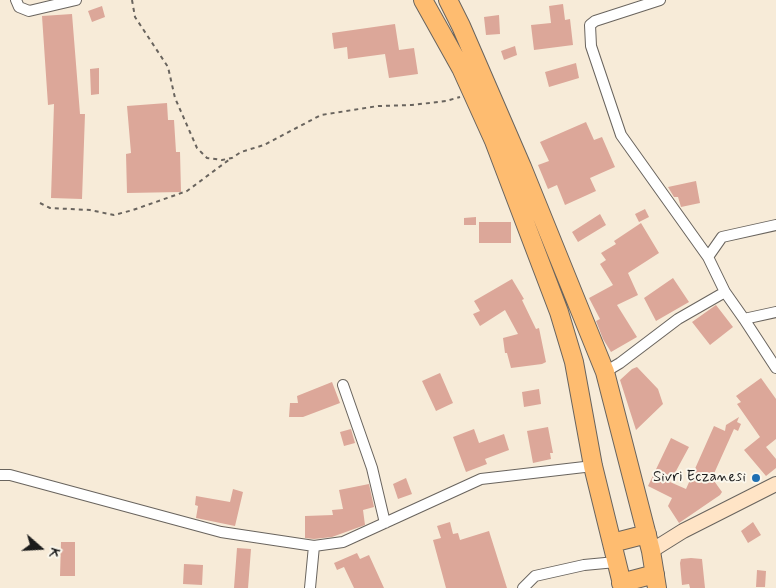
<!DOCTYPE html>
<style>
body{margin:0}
#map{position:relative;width:776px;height:588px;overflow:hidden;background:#f7ebd8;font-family:Mynerve,sans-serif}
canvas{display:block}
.north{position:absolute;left:15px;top:523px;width:50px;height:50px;-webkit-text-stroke:4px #fbf7ec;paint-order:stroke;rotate:109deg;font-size:14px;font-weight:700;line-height:20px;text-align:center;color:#1c1c1c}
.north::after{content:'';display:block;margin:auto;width:18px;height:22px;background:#1c1c1c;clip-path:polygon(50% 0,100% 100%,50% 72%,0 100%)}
</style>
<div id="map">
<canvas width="776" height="588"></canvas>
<div class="north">K</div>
</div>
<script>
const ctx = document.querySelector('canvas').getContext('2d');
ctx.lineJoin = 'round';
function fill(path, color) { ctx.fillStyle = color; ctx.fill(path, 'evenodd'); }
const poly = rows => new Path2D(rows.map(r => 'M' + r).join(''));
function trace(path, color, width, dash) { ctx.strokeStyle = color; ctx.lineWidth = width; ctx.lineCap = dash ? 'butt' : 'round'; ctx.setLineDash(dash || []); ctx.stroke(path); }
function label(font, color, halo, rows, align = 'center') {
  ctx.font = font + ' Mynerve,sans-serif'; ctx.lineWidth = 4; ctx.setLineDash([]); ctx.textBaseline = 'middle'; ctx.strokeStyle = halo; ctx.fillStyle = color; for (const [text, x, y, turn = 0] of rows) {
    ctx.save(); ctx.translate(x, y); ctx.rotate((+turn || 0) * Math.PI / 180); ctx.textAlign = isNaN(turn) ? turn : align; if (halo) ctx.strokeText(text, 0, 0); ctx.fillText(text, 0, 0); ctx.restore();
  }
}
fill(poly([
 [563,4,565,20,570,19,573,45,534,50,531,25,551,23,549,6],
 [102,6,105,17,92,22,88,11],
 [72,14,80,114,85,114,82,199,51,198,54,104,48,105,42,16],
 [499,15,500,34,486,35,484,17],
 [395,24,399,50,414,48,418,74,389,78,385,54,348,59,347,47,334,49,332,33],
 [515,46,517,55,504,60,501,51],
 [576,63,579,78,549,87,545,72],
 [99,68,99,94,91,95,90,69],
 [167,103,168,120,174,120,176,152,180,152,181,192,127,193,126,154,131,153,127,106],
 [586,122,594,140,602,137,615,167,590,178,596,191,565,205,557,185,548,189,538,165,549,161,540,142],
 [696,181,700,203,681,207,678,197,674,197,668,187],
 [645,209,649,217,639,222,635,214],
 [600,214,606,225,578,242,572,232],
 [476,217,476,225,464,225,464,218],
 [479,222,511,222,511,243,479,243],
 [641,223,659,253,628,273,638,295,617,305,637,337,611,352,603,339,596,321,600,319,589,298,613,285,600,264,606,260,601,253,616,244,614,241],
 [673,278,689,302,656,321,644,298],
 [512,279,524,299,522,300,536,329,539,328,546,362,542,364,511,368,507,353,505,353,503,338,518,334,505,310,480,326,473,314,480,311,474,301],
 [716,305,733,327,710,345,692,322],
 [637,367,658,389,663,404,636,430,620,380,632,369],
 [440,373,453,403,436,411,422,381],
 [761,378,776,399,776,439,766,447,776,459,776,468,766,476,744,450,760,437,737,404,741,402,736,396],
 [332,382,340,403,303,417,289,417,290,403,298,403,297,396],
 [539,389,541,404,524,407,522,392],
 [739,417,737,422,741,424,738,431,734,429,712,478,722,492,720,495,679,523,668,506,672,498,648,486,671,438,689,447,670,482,686,489,714,426,725,431,726,425],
 [548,427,553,453,550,453,551,459,533,463,527,431],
 [351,429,355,443,344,446,340,432],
 [474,429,479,443,504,434,509,450,485,459,487,464,466,472,453,437],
 [406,478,412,494,398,499,393,484],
 [369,484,374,507,363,510,365,525,332,537,314,539,305,538,305,516,333,515,332,510,343,509,339,490],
 [233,489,243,492,235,526,196,518,198,506,195,505,196,496,230,502],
 [450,522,453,534,458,533,460,540,489,531,507,588,446,588,433,540,441,538,437,526],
 [753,522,761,535,748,543,741,531],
 [61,542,75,542,75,576,60,576],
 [237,548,251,549,248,588,234,588],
 [357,553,360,559,369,555,384,588,354,588,344,567,337,570,334,563],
 [691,558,702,559,705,588,690,588,689,584,682,585,680,563,681,559],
 [184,564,203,565,202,585,183,584],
 [757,570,766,571,765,587,756,587]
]), '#dca799');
const street = poly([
 [16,0,19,7,29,11,76,0],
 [660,0,595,21,590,25,591,46,621,135,708,257,725,292],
 [708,257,722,237,776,225],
 [744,319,776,368],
 [605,372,620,363,678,319,725,292,744,319,776,312],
 [343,385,372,468,385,523],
 [0,475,10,475,221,532,314,546,343,542,481,479,593,466],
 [310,588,314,546],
 [523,588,535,576,584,565,616,562]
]);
const secondary = poly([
 [651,551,683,531,776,484]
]);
const highway = poly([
 [423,0,461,68,494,141,559,312,574,362,593,466,623,588],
 [448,0,461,26,522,167,605,372,651,551,657,588],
 [612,543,647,534],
 [621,583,655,574]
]);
trace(street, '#69645e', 12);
trace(secondary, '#69645e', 16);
trace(highway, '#69645e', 20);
trace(poly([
 [132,0,135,17,168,67,175,98,197,148,207,158,222,160,232,158,241,152,264,145,321,115,378,106,412,105,446,101,460,97],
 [40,203,50,208,90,210,114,215,133,210,187,191,230,159]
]), '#69645e', 2, [4, 4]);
trace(street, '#fff', 10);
trace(secondary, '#ffe4c6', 14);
trace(highway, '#febc70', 18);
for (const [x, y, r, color] of [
 [756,478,5,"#1f6fb2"]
]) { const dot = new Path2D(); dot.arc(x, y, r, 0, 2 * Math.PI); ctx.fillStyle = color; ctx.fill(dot); trace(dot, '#fbf7ec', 2); }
label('15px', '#1c1c1c', '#fbf7ec', [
 ["Sivri Eczanesi",746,478]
], 'right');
</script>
